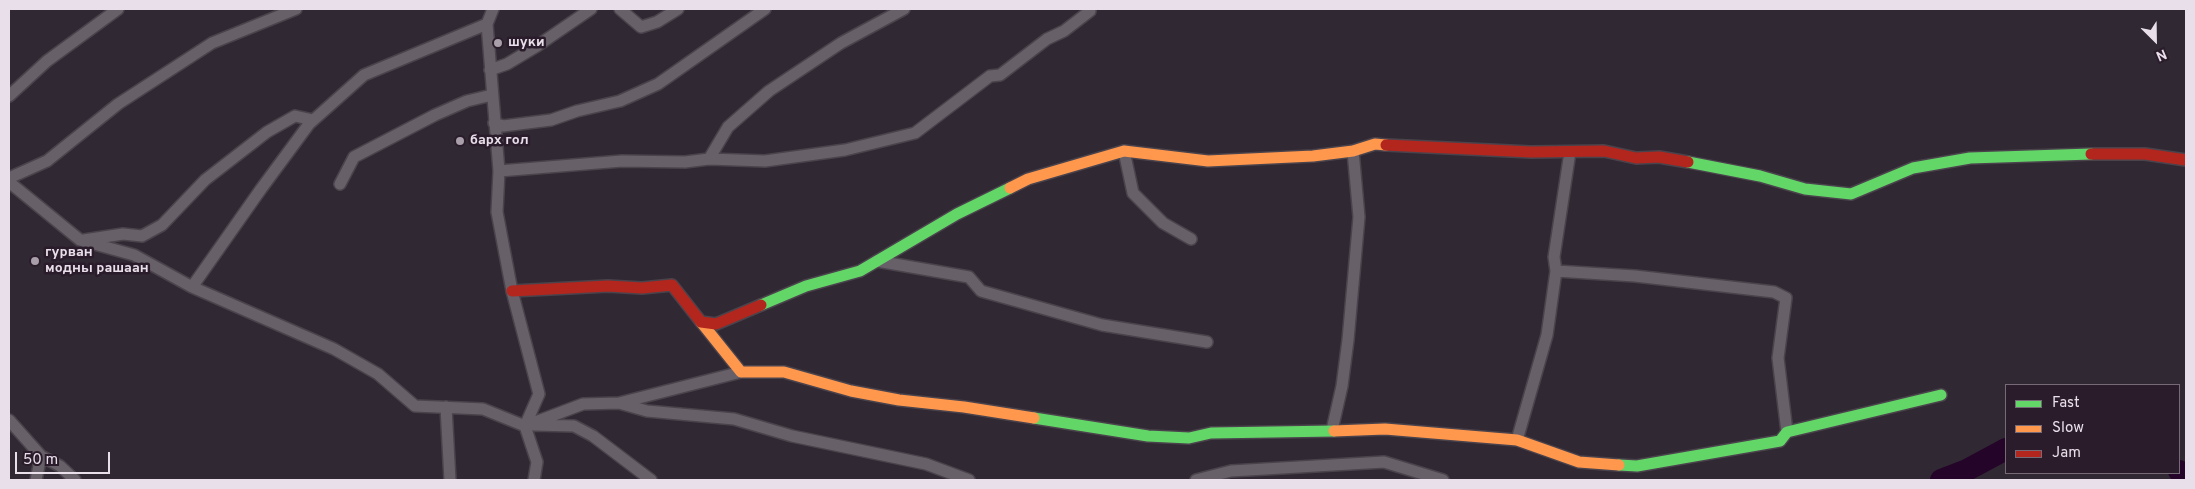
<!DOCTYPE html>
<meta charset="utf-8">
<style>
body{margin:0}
#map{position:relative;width:2195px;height:489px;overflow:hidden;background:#302832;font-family:Overpass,sans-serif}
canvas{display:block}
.frame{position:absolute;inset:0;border:10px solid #e9dfea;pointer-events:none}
.legend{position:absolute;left:2005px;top:384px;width:175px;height:90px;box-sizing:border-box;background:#2a1c2b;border:1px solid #766a77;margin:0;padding:6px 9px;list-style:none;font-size:15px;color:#e9dfea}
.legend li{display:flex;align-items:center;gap:10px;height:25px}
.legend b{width:25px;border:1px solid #766a77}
.north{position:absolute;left:2130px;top:15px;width:50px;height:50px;-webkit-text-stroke:4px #2a1c2b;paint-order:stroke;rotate:157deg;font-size:14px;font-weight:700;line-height:20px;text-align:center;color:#e9dfea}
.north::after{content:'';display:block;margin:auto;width:18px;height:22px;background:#e9dfea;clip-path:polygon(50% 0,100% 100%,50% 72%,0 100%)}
.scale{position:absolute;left:15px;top:452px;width:95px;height:22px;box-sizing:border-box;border:2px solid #e9dfea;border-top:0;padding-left:6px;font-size:15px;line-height:18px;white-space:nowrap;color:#e9dfea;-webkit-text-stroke:4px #2a1c2b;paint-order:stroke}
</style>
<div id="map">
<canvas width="2195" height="489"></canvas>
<div class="frame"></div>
<ul class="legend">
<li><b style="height:6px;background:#63d668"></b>Fast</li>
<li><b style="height:6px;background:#ff974d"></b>Slow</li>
<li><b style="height:6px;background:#b3261e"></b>Jam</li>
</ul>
<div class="north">N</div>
<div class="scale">50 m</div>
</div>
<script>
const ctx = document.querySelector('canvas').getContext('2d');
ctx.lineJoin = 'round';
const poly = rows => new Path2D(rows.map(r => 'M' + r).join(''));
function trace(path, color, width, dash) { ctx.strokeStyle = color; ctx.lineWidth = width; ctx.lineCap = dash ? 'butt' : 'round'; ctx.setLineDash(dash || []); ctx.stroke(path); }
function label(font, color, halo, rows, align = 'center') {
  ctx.font = font + ' Overpass,sans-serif'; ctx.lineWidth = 5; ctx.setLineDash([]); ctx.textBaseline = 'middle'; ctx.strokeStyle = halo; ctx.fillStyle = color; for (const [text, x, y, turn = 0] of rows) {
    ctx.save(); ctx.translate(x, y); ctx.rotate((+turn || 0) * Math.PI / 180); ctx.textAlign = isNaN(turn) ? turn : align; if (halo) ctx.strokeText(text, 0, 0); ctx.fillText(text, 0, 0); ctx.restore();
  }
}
trace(poly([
 [2179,471,2186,475],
 [1941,480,1967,470,2006,449]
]), '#240429', 22);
const street = poly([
 [493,9,487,24,499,171,497,212,512,291,539,394,525,426],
 [620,9,641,27,657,22,678,9],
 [490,70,507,64,537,46,591,9],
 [9,96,47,61,118,9],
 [494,123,503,126,551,120,577,111,620,101,658,84,765,9],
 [1124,151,1133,193,1163,223,1191,239],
 [709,159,728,127,769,91,841,43,904,9],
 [499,171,622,161,685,162,709,159,765,161,845,150,915,133,990,76,1000,75,1047,39,1064,31,1090,11],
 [9,178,47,161,118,104,212,43,296,9],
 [9,182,80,240,134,255,192,287,334,349,378,374,415,406,483,409,525,426,537,462,534,480],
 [340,184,354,157,435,115,467,101,492,95],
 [84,240,123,234,142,236,162,225,205,180,267,132,295,116,313,120],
 [877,261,969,277,981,291,1102,325,1207,342],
 [1556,271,1635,276,1774,292,1786,298,1778,358,1787,432],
 [192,287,261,189,309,124,364,75,487,24],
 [619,403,741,372],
 [446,407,450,480],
 [9,420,41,456,36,480],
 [534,425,574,426,593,436,651,480],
 [525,426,583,404,619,403,647,411,734,419,792,436,926,464,969,480],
 [1332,430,1342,386,1348,340,1359,217,1353,151],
 [1517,440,1547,335,1556,271,1554,257,1570,152],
 [41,456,60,466,75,480],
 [1196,480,1231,471,1384,462,1443,480]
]);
const fast = poly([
 [1688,162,1760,176,1805,189,1851,194,1913,168,1970,158,2091,154],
 [761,305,806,286,860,271,957,214,1010,188],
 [1034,418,1148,436,1189,438,1211,433,1334,431],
 [1619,465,1637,466,1780,441,1787,432,1941,395]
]);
const slow = poly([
 [1010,188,1028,179,1124,151,1208,161,1313,156,1353,151,1375,144,1386,145],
 [701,322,741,372,784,372,851,391,899,400,964,407,1034,418],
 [1334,431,1385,429,1517,440,1579,462,1619,465]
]);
const jam = poly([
 [1386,145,1531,152,1604,151,1636,158,1659,157,1688,162],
 [2091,154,2145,154,2186,160],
 [512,291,608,286,642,288,672,285,701,322,716,324,761,305]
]);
trace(street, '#4a434c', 14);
trace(fast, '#4a434c', 14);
trace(slow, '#4a434c', 14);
trace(jam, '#4a434c', 14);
trace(street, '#676068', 11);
trace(fast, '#63d668', 11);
trace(slow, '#ff974d', 11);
trace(jam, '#b3261e', 11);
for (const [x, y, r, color] of [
 [498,43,5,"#a89faa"],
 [460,141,5,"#a89faa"],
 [35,261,5,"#a89faa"]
]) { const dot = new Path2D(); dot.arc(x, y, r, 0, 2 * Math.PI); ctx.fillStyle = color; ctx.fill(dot); trace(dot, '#2a1c2b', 2); }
label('bold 14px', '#e9dfea', '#2a1c2b', [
 ["шуки",508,43],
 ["барх гол",470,141],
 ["гурван",45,253],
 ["модны рашаан",45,269]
], 'left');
</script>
